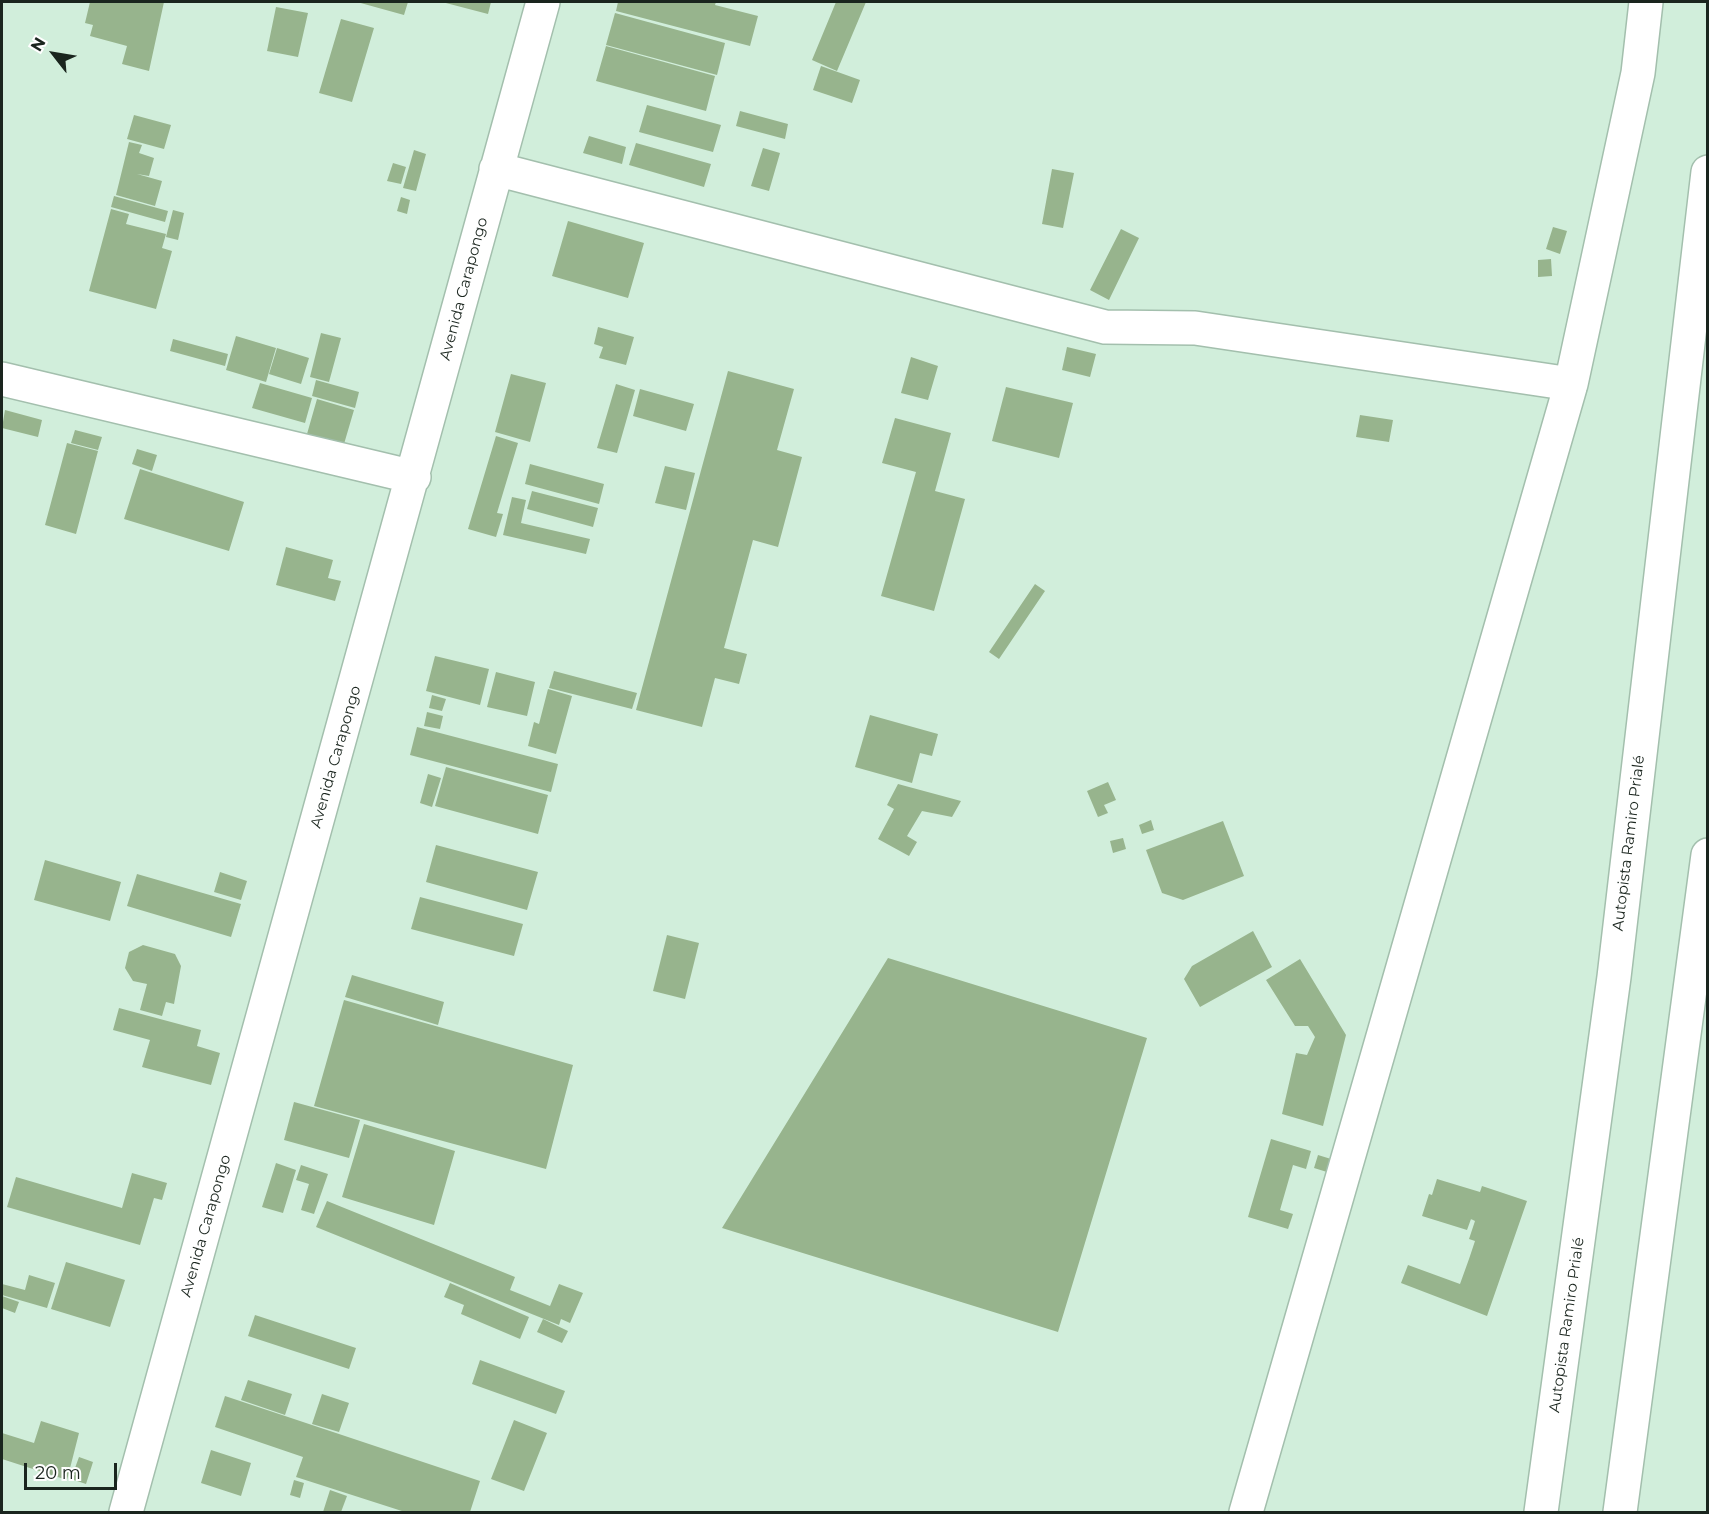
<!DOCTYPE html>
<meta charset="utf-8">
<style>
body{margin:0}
#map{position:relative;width:1709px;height:1514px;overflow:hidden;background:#d1eedb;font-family:Montserrat,sans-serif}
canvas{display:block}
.frame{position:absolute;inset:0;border:3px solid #1a251e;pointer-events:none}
.north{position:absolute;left:24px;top:24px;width:60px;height:60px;-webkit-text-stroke:4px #fff;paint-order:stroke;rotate:301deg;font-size:16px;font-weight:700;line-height:24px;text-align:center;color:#1a251e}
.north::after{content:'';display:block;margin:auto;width:21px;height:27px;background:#1a251e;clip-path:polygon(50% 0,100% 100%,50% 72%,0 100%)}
.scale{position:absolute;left:24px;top:1463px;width:93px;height:27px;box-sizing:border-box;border:3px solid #1a251e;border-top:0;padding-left:8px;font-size:18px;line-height:21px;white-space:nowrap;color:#1a251e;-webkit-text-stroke:4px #fff;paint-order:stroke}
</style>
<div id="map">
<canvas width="1709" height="1514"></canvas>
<div class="frame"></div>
<div class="north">N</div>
<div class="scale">20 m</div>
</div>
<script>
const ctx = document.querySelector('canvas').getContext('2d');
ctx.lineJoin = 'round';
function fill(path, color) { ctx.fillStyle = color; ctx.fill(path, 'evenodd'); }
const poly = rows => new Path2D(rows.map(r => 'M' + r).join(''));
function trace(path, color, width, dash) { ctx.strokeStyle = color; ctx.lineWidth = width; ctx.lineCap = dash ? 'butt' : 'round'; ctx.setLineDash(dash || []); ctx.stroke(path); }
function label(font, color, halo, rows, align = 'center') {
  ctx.font = font + ' Montserrat,sans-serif'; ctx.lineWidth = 6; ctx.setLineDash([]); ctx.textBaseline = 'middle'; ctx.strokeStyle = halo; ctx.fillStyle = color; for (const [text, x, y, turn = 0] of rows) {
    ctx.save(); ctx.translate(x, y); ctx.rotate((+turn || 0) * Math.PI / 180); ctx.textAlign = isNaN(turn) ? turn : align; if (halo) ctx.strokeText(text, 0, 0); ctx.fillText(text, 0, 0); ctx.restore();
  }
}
fill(poly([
 [90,2,164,2,149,71,122,64,127,46,90,36,93,25,85,23],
 [357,2,408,2,404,15],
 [442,2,491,2,488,14],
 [618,2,716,2,715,5,758,16,750,46,616,11],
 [836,2,866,2,837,71,812,60],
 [276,7,308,13,298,57,267,51],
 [615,13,725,43,717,75,606,45],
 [341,19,374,28,352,102,319,93],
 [606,46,715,76,706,111,596,81],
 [821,66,860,80,852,103,813,90],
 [647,105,721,125,713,152,639,132],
 [740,111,788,124,785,139,736,126],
 [134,115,171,125,164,149,127,139],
 [589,136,626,147,622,164,583,153],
 [129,142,142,145,139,153,154,158,149,176,137,174,162,181,155,206,116,195],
 [636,143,711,164,704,187,629,165],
 [763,148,780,153,769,191,751,186],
 [414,150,426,154,416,191,403,188],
 [393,163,406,167,401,184,387,181],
 [1052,169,1074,173,1063,228,1042,224],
 [114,196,168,211,165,222,111,207],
 [401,197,410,200,407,214,397,211],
 [111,209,129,214,126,224,166,234,162,248,172,251,156,309,89,291],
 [173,210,184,213,178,240,166,237],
 [568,221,644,243,628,298,552,276],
 [1553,227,1567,231,1560,254,1546,249],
 [1121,229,1139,238,1109,300,1090,290],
 [1551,259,1552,276,1538,277,1538,260],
 [598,327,634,337,626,365,599,358,603,347,594,344],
 [321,333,341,338,329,382,310,377],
 [236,336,276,348,266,382,226,370],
 [173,339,228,354,225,366,170,351],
 [1067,347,1096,354,1090,377,1062,370],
 [277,348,309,358,301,384,269,374],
 [911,357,938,366,928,400,901,393],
 [728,371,794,389,777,450,802,457,778,547,753,540,724,648,747,654,739,684,715,678,702,727,636,710],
 [511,374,546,383,530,442,495,432],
 [316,380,359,392,355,408,312,396],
 [260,383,312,398,305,423,252,408],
 [616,384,635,390,617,453,597,448],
 [1006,387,1073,403,1059,458,992,441],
 [640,389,694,404,686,431,633,416],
 [317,399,354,410,344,444,307,434],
 [5,410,42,420,38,437,2,428],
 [1360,415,1393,420,1389,442,1356,437],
 [895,418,951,433,935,491,965,499,934,611,881,596,916,472,882,463],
 [75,430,102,437,98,450,71,443],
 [496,436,518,443,497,513,503,514,496,537,468,529],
 [67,443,98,451,76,534,45,525],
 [137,449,157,455,152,471,132,464],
 [530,464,604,484,599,504,525,484],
 [665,466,695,473,686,510,655,503],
 [140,469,244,502,229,551,124,519],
 [532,491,598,508,593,527,527,509],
 [512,497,526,500,521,523,590,539,586,554,503,535],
 [286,547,333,560,328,578,341,581,335,601,276,585],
 [1035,584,1045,591,999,659,989,652],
 [435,656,489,669,480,705,426,691],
 [554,671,637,693,632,709,549,688],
 [496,672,535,682,527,716,487,707],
 [548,689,572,696,556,754,528,746,534,722,539,724],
 [432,695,446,699,442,711,429,708],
 [427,712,443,716,440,729,424,726],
 [870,715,938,734,932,756,920,753,912,783,855,767],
 [417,727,558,764,551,792,410,755],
 [446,767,548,795,538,834,435,806],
 [428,774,441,778,432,807,420,803],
 [1108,782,1116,800,1104,805,1108,813,1098,817,1087,791],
 [898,784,961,801,952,817,922,811,907,836,917,842,909,856,878,839,894,809,887,805],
 [1151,820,1154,830,1142,834,1139,825],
 [1223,821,1244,876,1183,900,1162,893,1146,850],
 [1123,838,1126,849,1113,853,1110,841],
 [436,845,538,872,527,910,426,882],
 [45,860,121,882,110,921,34,900],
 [220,872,247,881,241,900,214,892],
 [137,874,241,904,231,937,127,906],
 [420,897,523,924,514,956,411,929],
 [1253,931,1272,967,1200,1007,1184,979,1192,966],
 [667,935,699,943,685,999,653,991],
 [143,945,175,954,181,966,174,1004,166,1002,162,1016,140,1010,147,984,133,981,125,968,129,952],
 [888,958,1147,1038,1058,1332,722,1228],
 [1300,959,1346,1035,1323,1126,1282,1114,1296,1053,1307,1055,1315,1037,1308,1026,1295,1026,1266,980],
 [352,975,444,1002,438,1025,345,997],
 [344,1000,573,1065,546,1169,314,1106],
 [119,1008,201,1030,197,1046,220,1053,211,1085,142,1067,150,1040,113,1030],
 [294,1102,360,1120,349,1158,284,1140],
 [364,1124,455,1151,434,1225,342,1197],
 [1271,1139,1311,1151,1306,1169,1293,1165,1280,1210,1293,1214,1288,1229,1248,1217],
 [1318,1155,1331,1159,1327,1172,1314,1168],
 [276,1163,296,1170,283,1213,262,1207],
 [301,1165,328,1174,314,1214,301,1210,309,1184,296,1180],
 [132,1173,167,1183,162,1200,154,1198,140,1245,7,1207,16,1177,122,1208],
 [1437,1179,1480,1192,1482,1186,1527,1201,1487,1316,1401,1283,1408,1265,1460,1284,1469,1259,1475,1241,1469,1239,1475,1221,1471,1219,1475,1208,1467,1230,1422,1216,1429,1194,1432,1195],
 [327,1201,515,1277,510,1290,550,1306,559,1284,583,1293,570,1323,561,1319,559,1325,316,1227],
 [66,1262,125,1280,110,1327,51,1309],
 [29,1275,55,1283,47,1308,2,1295,2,1284,25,1290],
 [450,1283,529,1317,520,1339,461,1314,464,1305,444,1297],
 [2,1296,19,1302,15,1313,2,1308],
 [255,1315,356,1348,349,1369,248,1336],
 [543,1319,568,1331,562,1343,537,1332],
 [480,1360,565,1391,556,1414,472,1384],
 [248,1380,292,1394,285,1415,241,1400],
 [322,1394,349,1403,339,1432,312,1424],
 [225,1396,480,1481,470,1512,405,1512,296,1477,303,1457,215,1427],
 [514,1420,547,1433,524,1491,491,1479],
 [41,1421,79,1433,67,1480,2,1459,2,1433,34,1443],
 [211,1450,251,1463,241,1496,201,1483],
 [79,1457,93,1462,86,1484,71,1479],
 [294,1480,304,1483,300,1498,290,1495],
 [330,1490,347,1496,341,1512,323,1512]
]), '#97b48d');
const minor = poly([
 [496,169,1105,327,1195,328,1571,384],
 [2,379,414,477],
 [126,1512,543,2],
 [1246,1512,1571,384,1638,73,1646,2]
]);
const highway = poly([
 [1541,1512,1614,977,1708,172],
 [1620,1512,1708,855]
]);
trace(minor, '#a3bfad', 36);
trace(highway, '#a3bfad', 36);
trace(minor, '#fff', 33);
trace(highway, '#fff', 33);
label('15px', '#1a251e', '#fff', [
 ["Avenida Carapongo",464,289,-75],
 ["Avenida Carapongo",336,757,-74],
 ["Autopista Ramiro Prialé",1629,843,-83],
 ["Avenida Carapongo",206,1226,-74],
 ["Autopista Ramiro Prialé",1567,1325,-82]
]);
</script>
